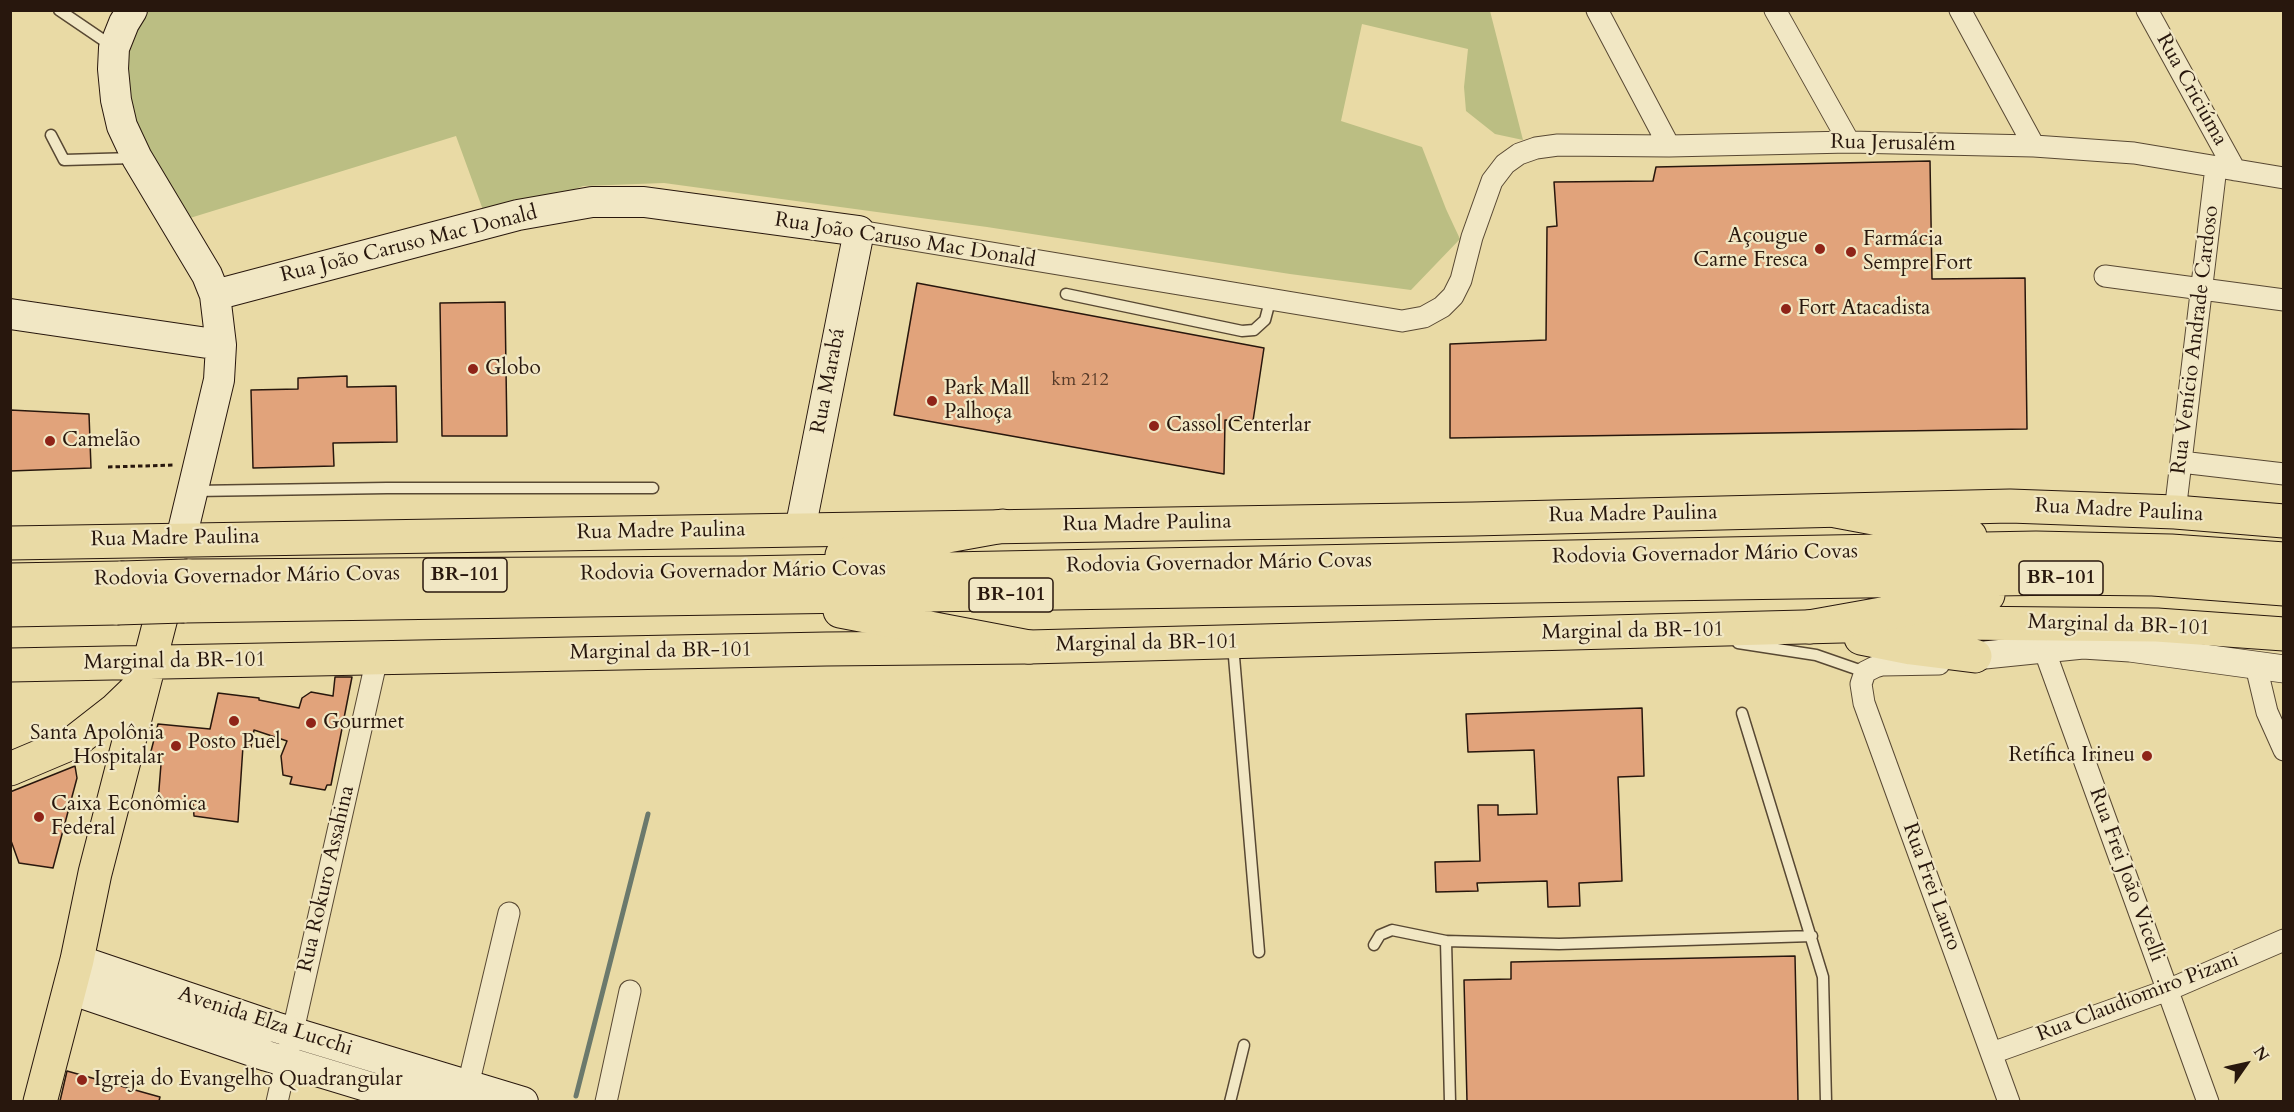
<!DOCTYPE html>
<meta charset="utf-8">
<style>
body{margin:0}
#map{position:relative;width:2294px;height:1112px;overflow:hidden;background:#e9daa5;font-family:Cardo,serif}
canvas{display:block}
.frame{position:absolute;inset:0;border:12px solid #28170d;pointer-events:none}
.north{position:absolute;left:2216px;top:1034px;width:60px;height:60px;-webkit-text-stroke:4px #f1e7c4;paint-order:stroke;rotate:56deg;font-size:16px;font-weight:700;line-height:24px;text-align:center;color:#28170d}
.north::after{content:'';display:block;margin:auto;width:21px;height:27px;background:#28170d;clip-path:polygon(50% 0,100% 100%,50% 72%,0 100%)}
</style>
<div id="map">
<canvas width="2294" height="1112"></canvas>
<div class="frame"></div>
<div class="north">N</div>
</div>
<script>
const ctx = document.querySelector('canvas').getContext('2d');
ctx.lineJoin = 'round';
function fill(path, color) { ctx.fillStyle = color; ctx.fill(path, 'evenodd'); }
const poly = rows => new Path2D(rows.map(r => 'M' + r).join(''));
function trace(path, color, width, dash) { ctx.strokeStyle = color; ctx.lineWidth = width; ctx.lineCap = dash ? 'butt' : 'round'; ctx.setLineDash(dash || []); ctx.stroke(path); }
function label(font, color, halo, rows, align = 'center') {
  ctx.font = font + ' Cardo,serif'; ctx.lineWidth = 4.5; ctx.setLineDash([]); ctx.textBaseline = 'middle'; ctx.strokeStyle = halo; ctx.fillStyle = color; for (const [text, x, y, turn = 0] of rows) {
    ctx.save(); ctx.translate(x, y); ctx.rotate((+turn || 0) * Math.PI / 180); ctx.textAlign = isNaN(turn) ? turn : align; if (halo) ctx.strokeText(text, 0, 0); ctx.fillText(text, 0, 0); ctx.restore();
  }
}
fill(poly([
 [142,10,1490,11,1523,140,1495,134,1466,111,1464,87,1468,49,1362,24,1341,121,1422,147,1446,209,1460,239,1411,290,1290,274,987,227,664,183,583,186,568,192,483,210,456,136,190,218,151,153,138,125,130,95,127,64,128,43]
]), '#bbbe83');
trace(poly([
 [576,1096,648,814]
]), '#6b796c', 5);
const building = poly([
 [1930,161,1932,279,2025,278,2027,429,1450,438,1450,344,1546,340,1547,227,1557,226,1554,182,1653,181,1656,167,1930,161],
 [917,283,1264,348,1253,421,1225,420,1224,474,894,415,917,283],
 [505,302,507,436,442,436,440,303,505,302],
 [347,376,347,387,396,386,397,442,333,443,334,466,253,468,251,390,298,389,298,378,347,376],
 [10,410,89,414,91,468,10,471,10,410],
 [335,677,352,677,331,785,327,785,325,790,290,784,292,777,283,775,281,756,287,741,254,730,251,747,243,746,238,822,194,816,193,804,158,802,161,764,148,763,158,724,210,729,218,693,259,698,259,700,299,708,302,698,311,692,333,696,335,677],
 [1642,708,1644,776,1618,777,1622,881,1579,883,1580,906,1548,907,1547,881,1477,883,1478,891,1436,892,1435,862,1480,861,1478,805,1498,805,1498,815,1537,814,1534,750,1468,752,1466,714,1642,708],
 [75,766,77,778,53,868,19,863,10,838,10,792,75,766],
 [1795,956,1798,1101,1467,1101,1464,980,1511,979,1511,962,1795,956],
 [67,1071,160,1097,159,1101,60,1101,67,1071]
]);
fill(building, '#e1a37b');
trace(building, '#28170d', 1.5);
const service = poly([
 [59,10,112,46],
 [51,135,64,160,134,158],
 [1066,294,1242,331,1254,330,1265,320,1270,301],
 [194,491,387,488,653,488],
 [1738,643,1816,655,1865,672],
 [1233,645,1259,952],
 [1742,713,1823,977,1826,1102],
 [1374,945,1380,935,1392,930,1446,941],
 [1230,1102,1244,1045],
 [1450,1102,1446,941,1559,944,1812,936]
]);
const pedestrian = poly([
 [406,1083,465,1102]
]);
const minor = poly([
 [1597,10,1669,146],
 [1775,10,1849,142],
 [1960,10,2034,146],
 [2147,10,2235,170],
 [859,231,1402,321,1424,317,1442,307,1453,296,1461,280,1472,237,1492,181,1505,164,1519,154,1536,148,1558,145,1669,146,1849,142,2034,146,2134,153,2284,178],
 [2105,276,2284,300],
 [2181,462,2284,474],
 [2175,512,2216,167],
 [2044,649,2208,1102],
 [1939,664,1882,665,1875,667,1865,672,1861,684,1864,703,2009,1102],
 [2256,666,2267,712,2284,750],
 [1992,1053,2168,990,2284,940],
 [277,1102,377,658],
 [464,1102,509,913],
 [606,1102,630,991]
]);
const tertiary = poly([
 [1975,656,2083,645,2130,648,2284,669]
]);
const secondary = poly([
 [132,10,124,23,114,48,113,69,116,100,122,126,137,158,207,275,215,295,221,345,219,380,181,539],
 [215,295,518,215,592,202,644,202,859,231,800,530],
 [10,314,221,345],
 [77,960,275,1027,523,1102],
 [70,989,267,1056,419,1102]
]);
const primary = poly([
 [10,543,1473,519,2010,506,2175,512,2284,521],
 [1861,638,1911,648,1975,656],
 [10,665,826,649,1029,647,1958,623,2157,625,2284,634],
 [10,769,74,742,115,710,144,682],
 [40,1102,77,960,95,873,171,579]
]);
const motorway = poly([
 [1836,511,1970,536],
 [842,555,1003,526],
 [188,576,741,573,2036,548,2171,551,2284,559],
 [10,580,121,578],
 [184,606,2064,578,2153,579,2284,589],
 [10,610,117,608],
 [840,611,1029,647],
 [1809,627,1988,595]
]);
trace(service, '#584833', 13);
trace(pedestrian, '#584833', 19);
trace(minor, '#584833', 23);
trace(tertiary, '#584833', 29);
trace(secondary, '#28170d', 32);
trace(primary, '#28170d', 35);
trace(motorway, '#28170d', 35);
trace(poly([
 [108,467,175,465]
]), '#28170d', 3, [4.5, 3]);
trace(service, '#f1e7c4', 10);
trace(pedestrian, '#f1e7c4', 16);
trace(minor, '#f1e7c4', 21);
trace(tertiary, '#f1e7c4', 27);
trace(secondary, '#f1e7c4', 30);
trace(primary, '#e9daa5', 33);
trace(motorway, '#e9daa5', 33);
const motorwayBridge = poly([
 [121,578,188,576],
 [117,608,184,606]
]);
trace(motorwayBridge, '#28170d', 35, []);
trace(motorwayBridge, '#e9daa5', 33);
for (const [x, y, r, color] of [
 [1820,249,6,"#8f2418"],
 [1851,252,6,"#8f2418"],
 [1786,309,6,"#8f2418"],
 [473,369,6,"#8f2418"],
 [932,401,6,"#8f2418"],
 [1154,426,6,"#8f2418"],
 [50,441,6,"#8f2418"],
 [234,721,6,"#8f2418"],
 [311,723,6,"#8f2418"],
 [176,746,6,"#8f2418"],
 [2147,756,6,"#8f2418"],
 [39,817,6,"#8f2418"],
 [82,1080,6,"#8f2418"]
]) { const dot = new Path2D(); dot.arc(x, y, r, 0, 2 * Math.PI); ctx.fillStyle = color; ctx.fill(dot); trace(dot, '#f1e7c4', 2); }
label('18px', '#563a28', null, [
 ["km 212",1080,381]
]);
for (const [x, y, w] of [
 [465,575,84],
 [2061,578,84],
 [1011,595,84]
]) { const box = new Path2D(); box.roundRect(x - w / 2, y - 17, w, 34, 4.5); ctx.fillStyle = '#f1e7c4'; ctx.fill(box); trace(box, '#28170d', 1.5); }
label('bold 20px', '#28170d', null, [
 ["BR-101",465,575],
 ["BR-101",2061,578],
 ["BR-101",1011,595]
]);
label('21px', '#28170d', '#f1e7c4', [
 ["Rua Criciúma",2191,90,61],
 ["Rua Jerusalém",1893,144,1],
 ["Rua João Caruso Mac Donald",905,241,9],
 ["Rua João Caruso Mac Donald",409,245,-14],
 ["Rua Venício Andrade Cardoso",2196,340,-83],
 ["Rua Marabá",829,381,-79],
 ["Rua Madre Paulina",2119,511,3],
 ["Rua Madre Paulina",1633,515,-1],
 ["Rua Madre Paulina",1147,524,-1],
 ["Rua Madre Paulina",661,532,-1],
 ["Rua Madre Paulina",175,539,-1],
 ["Rodovia Governador Mário Covas",1705,555,-1],
 ["Rodovia Governador Mário Covas",1219,564,-1],
 ["Rodovia Governador Mário Covas",733,572,-1],
 ["Rodovia Governador Mário Covas",247,577,-1],
 ["Marginal da BR-101",2119,626,2],
 ["Marginal da BR-101",1633,632,-1],
 ["Marginal da BR-101",1147,644,-1],
 ["Marginal da BR-101",661,652,-1],
 ["Marginal da BR-101",175,662,-1],
 ["Rua Frei João Vicelli",2126,875,70],
 ["Rua Rokuro Assahina",327,879,-77],
 ["Rua Frei Lauro",1931,887,70],
 ["Rua Claudiomiro Pizani",2138,998,-21],
 ["Avenida Elza Lucchi",265,1022,18]
]);
label('21px', '#28170d', '#f1e7c4', [
 ["Açougue",1808,237,"right"],
 ["Carne Fresca",1808,261,"right"],
 ["Farmácia",1863,240],
 ["Sempre Fort",1863,264],
 ["Fort Atacadista",1798,309],
 ["Globo",485,369],
 ["Park Mall",944,389],
 ["Palhoça",944,413],
 ["Cassol Centerlar",1166,426],
 ["Camelão",62,441],
 ["Gourmet",323,723],
 ["Santa Apolônia",164,734,"right"],
 ["Hospitalar",164,758,"right"],
 ["Posto Puel",234,743,"center"],
 ["Retífica Irineu",2135,756,"right"],
 ["Caixa Econômica",51,805],
 ["Federal",51,829],
 ["Igreja do Evangelho Quadrangular",94,1080]
], 'left');
</script>
